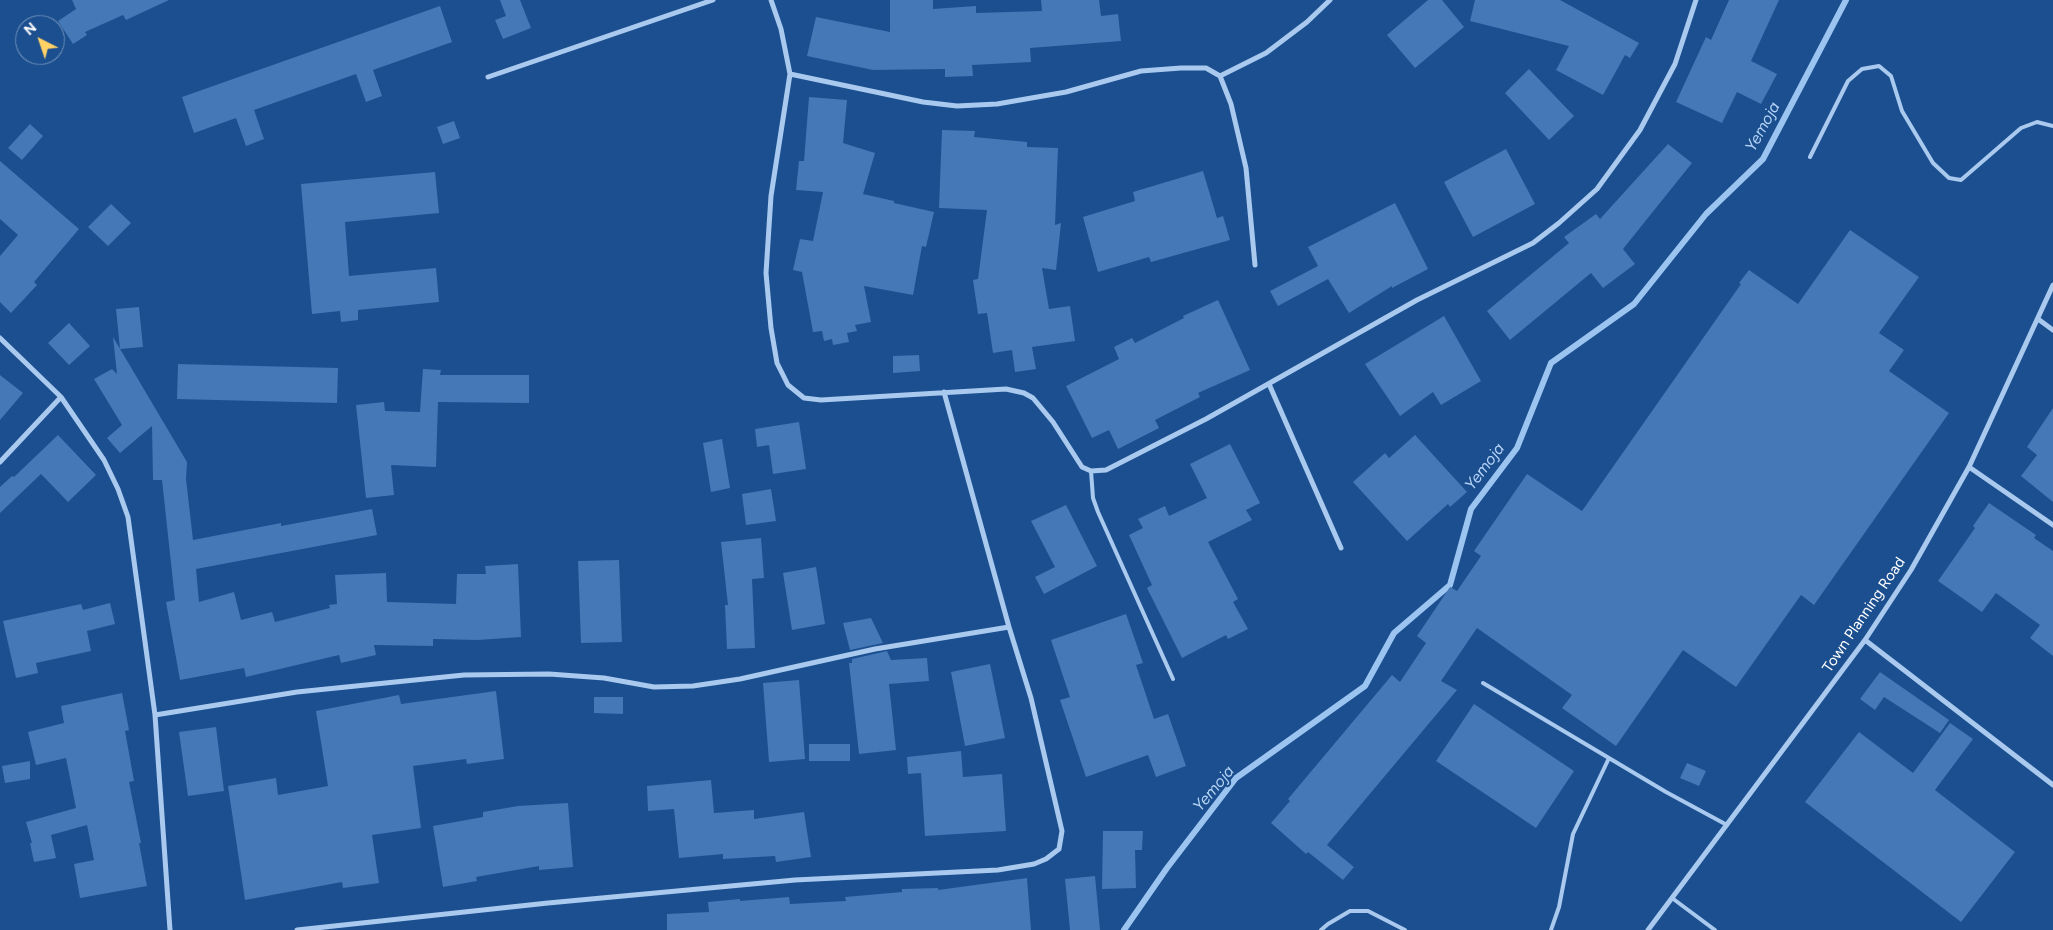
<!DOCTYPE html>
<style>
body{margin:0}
#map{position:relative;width:2053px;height:930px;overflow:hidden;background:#1b4f8f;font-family:Figtree,sans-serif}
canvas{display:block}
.north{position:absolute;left:15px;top:15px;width:50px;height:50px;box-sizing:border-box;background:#1b4f8f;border:1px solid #7695bc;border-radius:50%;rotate:319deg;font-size:14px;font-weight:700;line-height:20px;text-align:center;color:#fff}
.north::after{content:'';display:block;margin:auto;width:18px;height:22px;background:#ffd166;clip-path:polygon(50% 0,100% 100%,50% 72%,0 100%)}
</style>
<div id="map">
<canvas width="2053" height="930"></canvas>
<div class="north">N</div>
</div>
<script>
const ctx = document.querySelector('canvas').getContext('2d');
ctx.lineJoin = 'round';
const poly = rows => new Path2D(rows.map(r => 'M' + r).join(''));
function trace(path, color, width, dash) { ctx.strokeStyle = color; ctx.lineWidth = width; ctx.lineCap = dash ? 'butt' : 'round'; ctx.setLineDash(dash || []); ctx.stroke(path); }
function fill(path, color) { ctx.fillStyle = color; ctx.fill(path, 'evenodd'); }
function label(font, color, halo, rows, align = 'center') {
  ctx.font = font + ' Figtree,sans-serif'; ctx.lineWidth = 4; ctx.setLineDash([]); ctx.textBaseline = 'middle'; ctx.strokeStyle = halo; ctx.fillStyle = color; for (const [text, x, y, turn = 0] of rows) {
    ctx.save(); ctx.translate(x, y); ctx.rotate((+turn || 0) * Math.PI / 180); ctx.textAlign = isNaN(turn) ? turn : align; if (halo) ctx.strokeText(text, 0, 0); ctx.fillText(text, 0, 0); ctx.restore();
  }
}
trace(poly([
 [1124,930,1167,868,1236,778,1365,686,1394,633,1450,585,1471,509,1517,448,1551,363,1634,304,1706,214,1763,159,1846,0]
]), '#9cc4f0', 6);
fill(poly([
 [72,0,169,0,126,20,123,15,85,32,87,35,73,44,58,21,76,9],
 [500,0,520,0,531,28,503,39,495,20,506,16],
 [890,0,933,0,933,9,976,6,976,13,1042,11,1041,0,1099,0,1101,16,1118,14,1121,41,1030,48,1031,62,972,65,973,76,945,77,945,69,873,70,807,56,816,17,890,32],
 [1428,0,1442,0,1464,27,1415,68,1387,35],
 [1475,0,1560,0,1639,43,1630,58,1625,55,1603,95,1556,70,1569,46,1470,21],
 [1729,0,1779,0,1751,61,1777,74,1761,104,1737,92,1722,123,1676,102,1706,37,1711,40],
 [440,6,452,42,373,70,382,96,366,102,356,74,254,110,264,139,246,146,236,118,194,133,182,97],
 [1529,69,1574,116,1549,140,1505,93],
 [809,97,847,100,843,143,875,153,863,194,894,201,894,203,934,212,926,247,922,246,913,295,864,286,871,322,855,325,857,331,847,333,849,342,833,345,832,339,824,341,822,331,813,332,802,272,793,270,800,239,813,241,823,192,796,190,799,161,804,161],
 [454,121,460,138,443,144,437,127],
 [30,124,43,136,22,160,8,148],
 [942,130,975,131,974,137,1027,142,1027,147,1058,148,1055,225,1061,223,1056,270,1042,268,1049,309,1070,306,1075,341,1032,347,1036,369,1015,372,1012,350,993,353,987,313,978,314,973,280,978,279,987,210,939,208],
 [1668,144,1692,163,1623,249,1635,264,1603,288,1591,273,1510,340,1487,311,1569,243,1564,237,1596,214,1600,219],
 [1506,149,1535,204,1473,237,1444,182],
 [0,161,79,229,34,282,37,285,11,313,0,302,0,256,18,235,0,219],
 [1203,171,1217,218,1223,216,1230,240,1151,262,1149,257,1098,272,1083,217,1135,201,1133,192],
 [435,172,439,213,345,222,349,276,436,268,439,302,358,310,358,320,341,322,340,311,312,314,301,184],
 [1395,203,1428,269,1392,288,1392,286,1349,313,1328,279,1278,306,1270,291,1318,266,1308,247],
 [111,204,131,223,108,246,88,227],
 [1850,230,1919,277,1879,333,1904,350,1889,371,1949,413,1814,605,1801,595,1736,687,1683,650,1616,746,1562,708,1572,695,1477,628,1441,681,1457,690,1327,845,1354,867,1343,880,1308,852,1306,854,1271,823,1290,801,1288,799,1392,675,1400,682,1426,643,1417,636,1450,587,1457,591,1481,556,1474,551,1527,474,1582,511,1741,284,1739,283,1749,270,1798,304],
 [1218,300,1250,370,1198,393,1200,397,1155,420,1159,428,1118,449,1109,430,1092,438,1066,386,1119,359,1114,347,1132,338,1135,343,1184,318,1183,316],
 [139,307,143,347,120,349,116,309],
 [1444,316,1481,381,1441,405,1433,392,1400,416,1365,364],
 [69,323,90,346,69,365,48,343],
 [113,337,187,462,186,479,193,540,281,523,281,526,372,509,377,535,196,569,199,602,234,592,241,620,272,612,275,622,330,608,329,605,337,604,335,575,386,573,387,602,456,604,457,574,486,574,485,566,518,564,521,637,478,640,433,639,433,646,374,645,376,655,341,663,339,655,246,677,244,668,180,680,166,602,175,600,162,480,153,480,152,426,120,453,107,438,122,425,94,379,112,369,117,374],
 [919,355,920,371,893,373,893,356],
 [178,364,338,368,337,403,177,399],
 [423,369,441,370,440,375,529,375,529,403,438,402,436,467,391,465,394,495,366,498,356,405,384,402,385,411,420,412],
 [0,375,23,393,0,420],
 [2053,408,2053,502,2021,476,2037,455,2027,447],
 [799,422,806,469,773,474,769,445,757,447,755,429],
 [58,435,96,475,68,502,41,474,0,513,0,487,12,476,14,477],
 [1415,435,1467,492,1450,507,1448,504,1407,541,1353,482,1385,453,1389,458],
 [722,439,730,488,711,492,703,443],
 [1230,444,1260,503,1246,510,1252,520,1208,542,1238,599,1233,602,1248,629,1228,639,1226,635,1182,658,1147,588,1152,585,1129,535,1143,528,1138,519,1165,506,1169,516,1207,498,1190,464],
 [771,489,776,521,746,525,742,494],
 [1989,503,2036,535,2034,538,2053,551,2053,656,2030,638,2040,625,1996,593,1982,612,1938,581,1975,528,1973,526],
 [1066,505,1097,566,1044,594,1035,577,1055,567,1031,521],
 [761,538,764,578,752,579,755,648,727,649,725,605,728,605,721,542],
 [619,560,622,642,581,643,578,561],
 [816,567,825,624,792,630,783,573],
 [110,603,115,624,87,631,91,651,36,663,38,673,16,678,3,621,81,604,83,610],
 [1126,614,1143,663,1136,665,1154,719,1168,714,1186,766,1156,777,1148,755,1086,777,1060,700,1070,697,1051,640],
 [871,618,883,643,850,650,843,623],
 [887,651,891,660,927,658,929,681,889,684,896,750,859,754,849,663,852,663,852,659],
 [990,664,1005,738,965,746,951,672],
 [1880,672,1949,720,1940,733,1884,697,1875,710,1860,699],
 [799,680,805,759,769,762,763,683],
 [496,691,504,759,467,764,466,759,413,766,421,828,372,835,379,883,343,888,342,882,245,900,228,786,276,778,278,795,328,786,316,711,399,695,401,704],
 [122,693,129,730,125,731,134,781,129,782,141,843,139,843,147,886,80,898,74,864,94,860,87,825,51,835,56,858,34,862,30,843,32,843,26,822,76,808,66,758,36,765,28,732,64,723,61,706],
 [594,697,623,697,623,714,594,713],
 [1474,704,1574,771,1536,828,1436,761],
 [1950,723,1973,739,1935,790,2015,852,1961,922,1805,802,1859,732,1913,773],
 [216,727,224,791,188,796,179,732],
 [809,744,850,744,850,761,809,761],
 [961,751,963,777,1002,774,1006,831,925,836,921,773,908,774,907,757],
 [30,761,30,779,5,783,2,766],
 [1687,763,1706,771,1699,786,1680,778],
 [711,780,714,813,754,810,754,819,804,812,811,857,776,862,775,856,723,859,723,854,679,858,674,809,648,811,647,786],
 [568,803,573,867,539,870,539,866,476,877,477,881,443,887,433,826,483,817,483,812,518,806],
 [1103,831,1143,831,1142,850,1135,850,1136,888,1102,889],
 [1095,876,1100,930,1070,930,1065,879],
 [1027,878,1031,930,667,930,667,914,709,912,708,902,740,899,740,901,789,897,790,904,846,901,845,897,902,892,902,889,938,888,938,890]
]), '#4478b7');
trace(poly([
 [1810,157,1848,81,1862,69,1879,66,1891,76,1902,111,1933,163,1949,178,1961,180,2021,128,2037,122,2053,126],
 [1091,471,1093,498,1098,512,1173,679],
 [1483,683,1666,792,1727,825],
 [1672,898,1715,930],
 [1321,930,1328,924,1350,911,1368,911,1405,930],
 [1551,930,1559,907,1573,834,1609,758]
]), '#a9c9ee', 4);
trace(poly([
 [771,0,781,29,790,74,771,196,766,273,771,328,777,363,788,385,804,398,821,400,1006,389,1024,393,1033,398,1053,422,1082,467,1091,471,1106,470,1206,419,1417,300,1533,243,1559,223,1597,189,1640,130,1675,64,1696,0],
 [790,74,923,102,957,106,997,104,1066,92,1141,71,1181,68,1206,68,1220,76,1231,104,1246,168,1255,265],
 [1220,76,1266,53,1307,22,1330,0],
 [488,77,713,0],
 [2038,319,2053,330],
 [0,338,61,397,104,460,118,489,128,517,155,715,170,930],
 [1269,384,1341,548],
 [0,462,61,397],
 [1969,467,2053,525],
 [1865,640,2053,785],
 [155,715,297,692,464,675,549,674,604,678,654,687,693,686,740,679,875,649,1009,627],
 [297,930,548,903,795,880,998,870,1034,864,1046,859,1059,849,1062,831,1031,698,1009,627,944,392],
 [1648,930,1865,640,1911,570,1969,467,2053,285]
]), '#a9c9ee', 5);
label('15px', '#fff', '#1b4f8f', [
 ["Town Planning Road",1864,615,-56]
]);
label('italic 16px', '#b5d3f5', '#1b4f8f', [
 ["Yemoja",1763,127,-61],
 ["Yemoja",1485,467,-53],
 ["Yemoja",1214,789,-50]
]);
</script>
